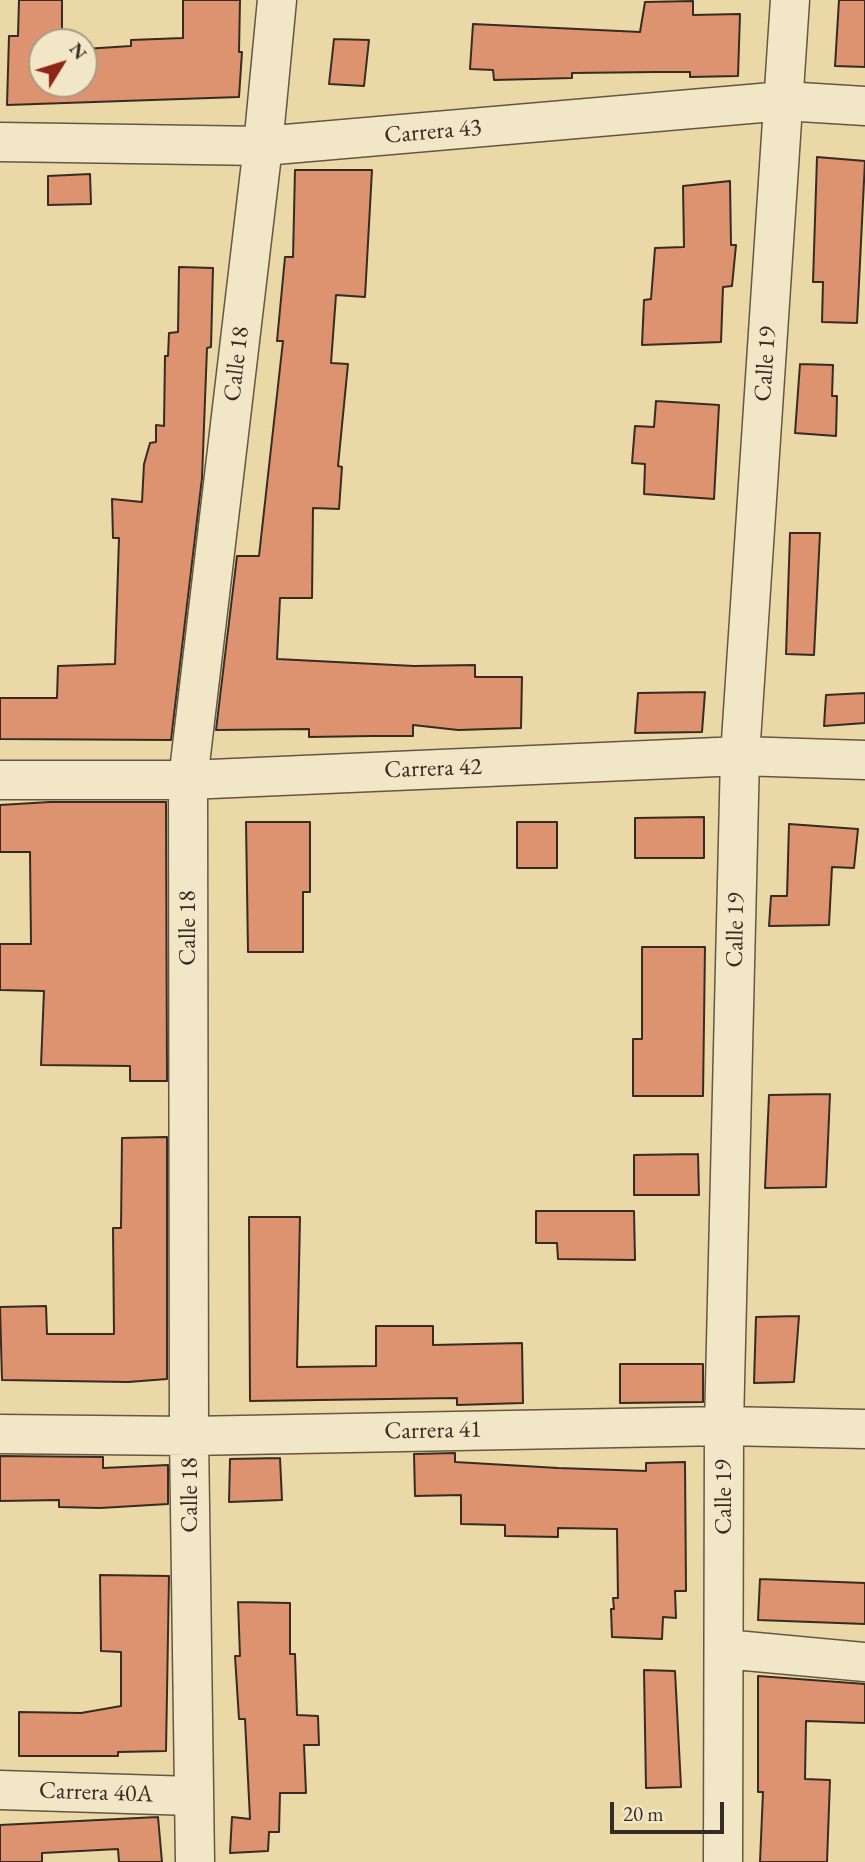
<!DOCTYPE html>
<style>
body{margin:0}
#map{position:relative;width:865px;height:1862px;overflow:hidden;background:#ead8a6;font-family:"EB Garamond",serif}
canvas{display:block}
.north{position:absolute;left:28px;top:28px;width:70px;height:70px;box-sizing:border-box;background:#f1e6c5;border:2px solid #a79c85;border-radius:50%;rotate:52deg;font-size:19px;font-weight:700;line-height:28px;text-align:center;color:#372c25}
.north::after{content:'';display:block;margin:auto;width:24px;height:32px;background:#8f2418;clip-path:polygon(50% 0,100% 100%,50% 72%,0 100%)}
.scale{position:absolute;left:610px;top:1802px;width:114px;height:32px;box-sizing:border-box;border:4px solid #372c25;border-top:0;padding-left:9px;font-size:21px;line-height:24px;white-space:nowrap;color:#372c25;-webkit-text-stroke:5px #f1e6c5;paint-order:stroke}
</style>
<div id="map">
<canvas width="865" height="1862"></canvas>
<div class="north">N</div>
<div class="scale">20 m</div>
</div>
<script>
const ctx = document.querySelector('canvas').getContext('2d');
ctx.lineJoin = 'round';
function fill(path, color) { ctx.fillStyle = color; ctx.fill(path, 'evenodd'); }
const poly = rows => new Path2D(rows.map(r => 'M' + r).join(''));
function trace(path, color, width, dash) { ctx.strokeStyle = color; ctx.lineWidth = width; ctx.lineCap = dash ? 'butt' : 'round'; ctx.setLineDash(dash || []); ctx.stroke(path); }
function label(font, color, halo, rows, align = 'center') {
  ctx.font = font + ' "EB Garamond",serif'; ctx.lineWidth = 5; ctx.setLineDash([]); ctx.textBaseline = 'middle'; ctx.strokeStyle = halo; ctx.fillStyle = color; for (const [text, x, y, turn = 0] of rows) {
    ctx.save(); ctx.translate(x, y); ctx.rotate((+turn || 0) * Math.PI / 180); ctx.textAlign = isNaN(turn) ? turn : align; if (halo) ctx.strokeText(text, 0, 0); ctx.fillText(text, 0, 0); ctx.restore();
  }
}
const building = poly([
 [19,0,62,0,62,42,42,42,42,84,84,84,84,49,131,46,131,40,183,38,183,0,240,0,239,52,242,52,239,97,7,105,9,36,18,36,19,0],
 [839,0,865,0,865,67,835,66,839,0],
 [693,1,693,15,740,14,738,76,690,77,690,72,656,72,572,73,572,78,494,80,493,70,470,69,473,24,640,32,645,2,693,1],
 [334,39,369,40,364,86,329,84,334,39],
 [817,157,865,161,857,323,822,322,823,282,813,282,817,157],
 [295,170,372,170,365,297,336,295,331,363,348,364,338,466,342,467,339,509,313,508,312,598,280,598,277,659,414,666,475,665,475,677,522,677,521,728,458,730,413,725,413,736,372,736,309,737,309,729,216,730,237,556,259,556,283,341,277,341,285,257,293,257,295,170],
 [90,174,91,204,48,205,48,176,90,174],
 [730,181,731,245,736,245,732,286,723,287,721,342,642,345,644,300,651,299,655,248,684,247,683,186,730,181],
 [179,267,213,268,211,347,207,348,202,478,171,740,0,739,0,698,57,698,58,666,115,664,119,538,113,538,112,499,142,502,144,464,150,443,156,442,156,425,164,426,165,356,168,356,169,333,178,332,179,267],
 [800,364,833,365,832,396,837,396,836,436,795,433,800,364],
 [656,401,719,405,714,499,644,494,645,464,632,463,635,426,654,427,656,401],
 [790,533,820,533,814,655,786,654,790,533],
 [705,692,702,732,635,733,638,693,705,692],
 [865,693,865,723,824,726,826,695,865,693],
 [50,802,166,802,167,1081,130,1081,130,1066,41,1065,44,991,0,990,0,944,31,944,30,852,0,852,0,805,50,802],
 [704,817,704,858,635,858,635,818,704,817],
 [246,822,310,822,310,892,303,892,303,952,248,952,246,822],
 [517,822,557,822,557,868,517,868,517,822],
 [789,824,858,829,854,868,832,867,829,925,769,926,771,896,787,896,789,824],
 [642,947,705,947,703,1096,633,1096,633,1039,642,1039,642,947],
 [830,1094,826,1187,765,1188,769,1095,830,1094],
 [167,1137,167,1379,128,1382,2,1380,0,1307,46,1306,47,1334,114,1334,113,1228,121,1228,122,1138,167,1137],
 [698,1154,699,1195,634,1195,634,1155,698,1154],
 [536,1211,634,1211,635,1260,558,1259,557,1243,536,1243,536,1211],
 [249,1217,300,1217,297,1367,376,1366,376,1326,433,1326,433,1345,522,1343,523,1403,457,1405,457,1398,250,1401,249,1217],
 [799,1316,794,1382,754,1383,756,1317,799,1316],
 [620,1364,703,1364,703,1402,620,1403,620,1364],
 [455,1453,455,1462,558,1468,646,1471,646,1463,685,1462,686,1591,675,1591,676,1618,663,1617,662,1639,612,1637,611,1609,614,1609,613,1598,618,1598,617,1529,558,1528,558,1537,505,1536,505,1525,461,1524,461,1495,415,1496,414,1454,455,1453],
 [0,1456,103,1457,103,1468,168,1465,168,1504,100,1508,59,1507,59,1500,0,1501,0,1456],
 [280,1458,282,1500,229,1502,230,1459,280,1458],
 [100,1575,169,1576,166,1751,118,1752,118,1756,19,1756,19,1712,81,1713,121,1706,121,1652,101,1651,100,1575],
 [760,1579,865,1583,865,1624,758,1620,760,1579],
 [238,1602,290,1603,290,1654,295,1654,297,1715,318,1716,319,1745,304,1745,306,1793,280,1793,279,1832,269,1832,268,1851,230,1853,232,1817,250,1819,245,1719,239,1719,235,1656,240,1656,238,1602],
 [644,1670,675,1671,681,1787,646,1788,644,1670],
 [758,1676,865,1684,865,1723,806,1721,805,1779,830,1780,827,1862,760,1862,763,1792,758,1792,758,1676],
 [158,1817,162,1862,119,1862,118,1849,42,1853,42,1862,0,1862,0,1825,158,1817]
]);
fill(building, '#dd9370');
trace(building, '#372c25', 2);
const minor = poly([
 [0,142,263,146,784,101,865,106],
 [0,780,188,780,740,756,865,760],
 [0,1434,189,1436,724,1426,865,1429],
 [724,1649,865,1662],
 [0,1790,192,1796],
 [195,1862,189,1436,188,780,263,146,277,0],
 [723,1862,724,1426,740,756,790,0]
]);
trace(minor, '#645745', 41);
trace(minor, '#f1e6c5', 38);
label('24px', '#372c25', '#f1e6c5', [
 ["Carrera 43",433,132,-5],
 ["Calle 18",237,364,-83],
 ["Calle 19",766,364,-86],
 ["Carrera 42",433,769,-2],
 ["Calle 18",188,928,-90],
 ["Calle 19",736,930,-89],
 ["Carrera 41",433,1431,-1],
 ["Calle 18",190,1495,-90],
 ["Calle 19",724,1497,-90],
 ["Carrera 40A",96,1793,2]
]);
</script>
